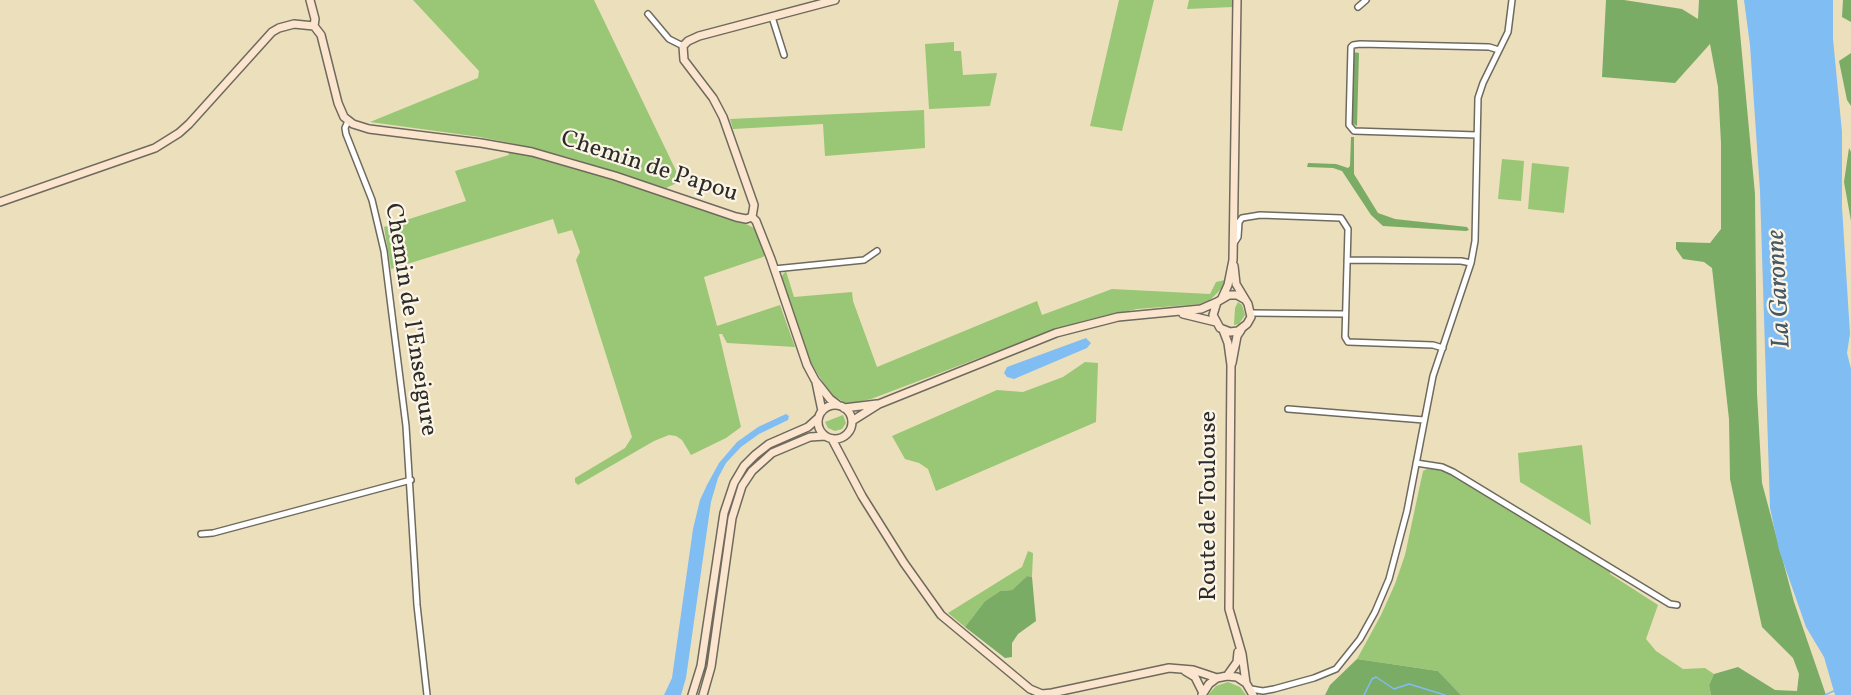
<!DOCTYPE html>
<style>
body{margin:0}
canvas{display:block;background:#ecdfbc}
</style>
<canvas width="1851" height="695"></canvas>
<script>
const ctx = document.querySelector('canvas').getContext('2d');
ctx.lineJoin = 'round';
function fill(path, color) { ctx.fillStyle = color; ctx.fill(path, 'evenodd'); }
const poly = rows => new Path2D(rows.map(r => 'M' + r).join(''));
function trace(path, color, width, dash) { ctx.strokeStyle = color; ctx.lineWidth = width; ctx.lineCap = dash ? 'butt' : 'round'; ctx.setLineDash(dash || []); ctx.stroke(path); }
function label(font, color, halo, rows, align = 'center') {
  ctx.font = font + ' Vollkorn,serif'; ctx.lineWidth = 4.5; ctx.setLineDash([]); ctx.textBaseline = 'middle'; ctx.strokeStyle = halo; ctx.fillStyle = color; for (const [text, x, y, turn = 0] of rows) {
    ctx.save(); ctx.translate(x, y); ctx.rotate((+turn || 0) * Math.PI / 180); ctx.textAlign = isNaN(turn) ? turn : align; if (halo) ctx.strokeText(text, 0, 0); ctx.fillText(text, 0, 0); ctx.restore();
  }
}
fill(poly([
 [413,0,594,0,681,181,666,188,567,157,515,144,480,137,370,122,478,78,479,71],
 [1119,0,1154,0,1122,131,1090,126],
 [1189,0,1233,0,1233,7,1187,9],
 [954,42,954,51,961,51,963,75,997,73,990,106,929,109,925,44],
 [924,110,925,148,825,156,823,124,733,129,730,119],
 [507,151,531,155,568,165,746,224,754,228,765,255,763,257,704,277,717,326,780,305,795,347,727,343,722,334,719,334,741,427,726,438,691,455,682,440,676,436,669,435,654,441,578,485,575,482,575,478,625,448,632,437,576,260,580,252,572,230,558,234,553,219,391,269,384,227,466,201,455,171,509,155],
 [1502,159,1524,161,1521,201,1498,199],
 [1532,163,1569,167,1564,213,1528,209],
 [786,271,794,297,852,292,853,301,877,367,1037,301,1042,315,1112,289,1210,294,1216,282,1225,280,1222,288,1208,302,1201,304,1137,309,1087,320,1048,332,871,399,848,404,831,395,811,363,801,341,780,282,783,274],
 [1238,302,1242,305,1245,315,1239,324,1234,325,1235,308],
 [1085,362,1098,363,1096,422,936,491,928,469,919,463,905,459,892,436,997,390,1023,392,1063,377],
 [843,415,846,423,842,429,835,431,828,428,825,422],
 [1582,445,1591,525,1520,482,1518,453],
 [1429,468,1446,472,1456,477,1610,572,1610,574,1658,605,1646,639,1656,651,1683,669,1705,668,1714,674,1709,685,1711,695,1461,695,1438,671,1357,659,1381,615,1395,584,1405,555,1423,471],
 [1028,551,1033,553,1032,577,1027,576,1012,590,1000,591,985,601,965,627,948,613,1022,567],
 [1228,682,1240,687,1246,695,1208,695,1216,686]
]), '#99c775');
fill(poly([
 [1606,0,1624,0,1682,9,1698,19,1699,0,1737,0,1755,194,1757,393,1762,483,1794,602,1826,695,1711,695,1709,685,1714,674,1738,667,1775,690,1797,691,1799,674,1793,658,1762,627,1730,479,1729,419,1712,268,1704,262,1683,259,1676,249,1676,242,1710,243,1721,229,1721,143,1718,87,1710,44,1675,83,1602,77],
 [1843,0,1851,0,1851,22,1842,17],
 [1353,52,1359,53,1357,126,1352,123],
 [1851,53,1851,106,1847,100,1839,61],
 [1351,137,1354,137,1354,174,1378,213,1395,219,1467,227,1469,230,1466,231,1383,226,1371,215,1342,171,1333,168,1307,167,1308,163,1336,164,1348,168,1350,166],
 [1849,148,1851,152,1851,221,1844,182],
 [1027,576,1032,577,1036,621,1018,634,1012,643,1012,657,1005,658,965,627,985,601,1000,591,1012,590],
 [1357,659,1438,671,1461,695,1325,695,1330,685]
]), '#7aac66');
fill(poly([
 [1744,0,1833,0,1833,39,1842,132,1842,207,1850,334,1847,353,1851,369,1851,695,1835,695,1824,657,1806,627,1779,550,1770,508,1760,191,1750,45],
 [1086,338,1091,343,1087,348,1014,379,1007,377,1004,373,1007,367],
 [786,414,789,416,788,420,759,434,741,447,726,463,718,478,711,502,686,678,681,695,664,695,672,678,693,529,700,500,707,485,719,463,737,442,758,427]
]), '#80bdf3');
trace(poly([
 [1364,695,1372,679,1376,677,1394,689,1409,684,1445,695],
 [1825,695,1836,690]
]), '#80bdf3', 1.5);
const street = poly([
 [1358,7,1366,0],
 [648,14,669,39,683,46],
 [772,17,784,55],
 [348,121,345,128,346,134,372,200,384,251,406,426,417,605,427,695],
 [1477,135,1354,131,1349,125,1351,47,1353,45,1360,44,1489,47,1499,50],
 [1234,243,1238,237,1239,222,1242,218,1260,215,1341,218,1348,229,1345,337,1348,342,1433,345,1443,348],
 [1347,260,1461,261,1471,263],
 [774,269,864,260,877,251],
 [1251,313,1345,314],
 [1288,409,1424,420],
 [1416,463,1442,467,1453,472,1670,604,1677,605],
 [201,534,213,533,411,480],
 [1251,689,1263,691,1274,689,1314,678,1336,669,1360,639,1375,612,1389,579,1407,511,1433,376,1471,263,1475,241,1478,98,1483,83,1508,32,1512,0]
]);
const secondary = poly([
 [310,0,315,19,314,26,321,35,338,103,344,117,353,124,369,129,481,143,532,152,615,176,736,217,746,219,752,217],
 [0,202,155,148,179,133,189,124,272,32,279,28,294,24,314,26],
 [752,217,754,205,723,117,713,98,684,60,683,46,688,41,699,36,835,0],
 [752,217,756,221,771,259,807,365,815,380,830,399,838,405],
 [1234,266,1236,284,1248,304,1251,317,1247,324,1238,331,1230,332,1220,328,1213,315,1217,302,1229,295,1237,295,1244,299],
 [1222,298,1228,285,1233,260,1237,0],
 [1183,314,1216,322],
 [1223,330,1228,343,1231,365,1229,609,1242,654,1246,683],
 [1232,363,1237,336,1241,330],
 [816,382,822,411],
 '818 422a17 17 0 1 1 34 0a17 17 0 1 1-34 0Z',
 [844,408,877,404],
 [852,421,879,404,1056,333,1118,317,1201,309,1217,302],
 [832,439,862,496,904,563,941,615,1030,689,1042,694,1052,693,1169,668,1193,670,1217,678],
 [1185,671,1195,677,1203,693],
 [1227,676,1237,662,1238,652],
 [692,695,701,666,724,513,734,483,744,466,755,455,769,444,808,427,818,418],
 [703,695,711,667,732,518,742,486,752,471,772,453,810,437,825,436],
 [1202,695,1209,684,1217,678,1227,676,1237,677,1246,683,1253,695]
]);
trace(street, '#6f6a5e', 8);
trace(secondary, '#6f6a5e', 10);
trace(street, '#fff', 5);
trace(secondary, '#fbe5cf', 7);
label('24px', '#2b2b2b', '#fcf5e5', [
 ["Chemin de Papou",649,168,18],
 ["Chemin de l'Enseigure",409,320,81],
 ["Route de Toulouse",1211,506,-90]
]);
label('italic 26px', '#445767', '#fcf5e5', [
 ["La Garonne",1781,289,-93]
]);
</script>
